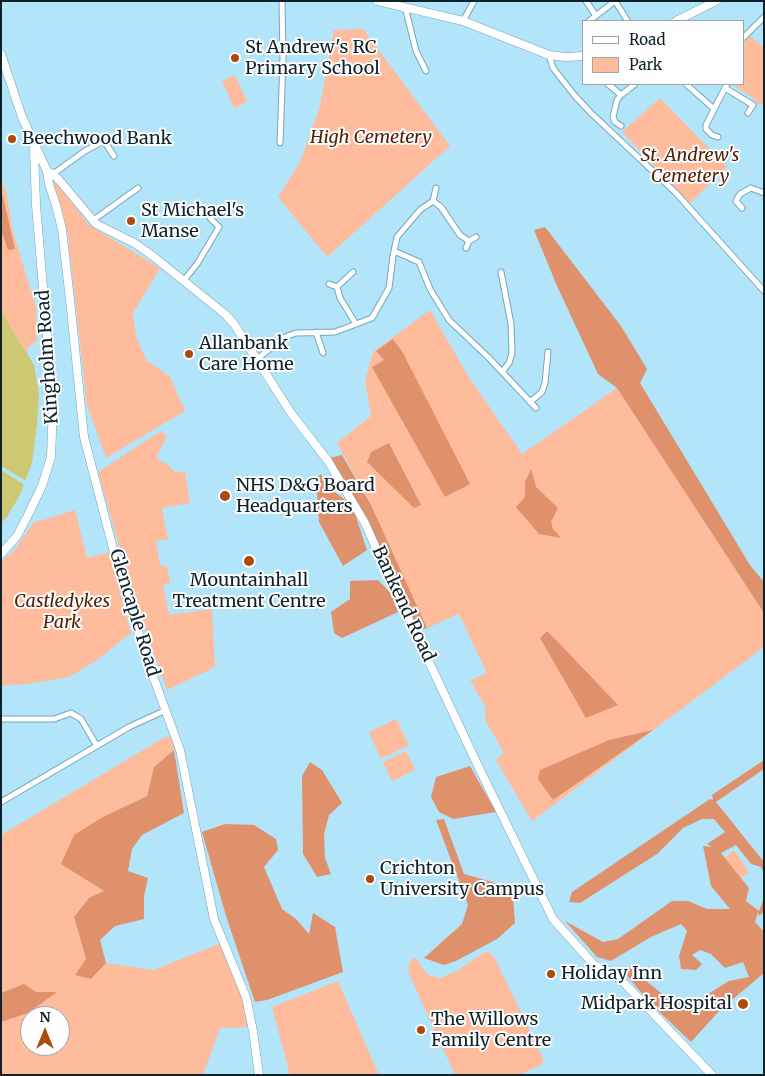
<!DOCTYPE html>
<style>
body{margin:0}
#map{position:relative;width:765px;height:1076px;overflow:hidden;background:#b2e5fa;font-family:Merriweather,serif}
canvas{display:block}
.frame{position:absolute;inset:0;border:2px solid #0e2229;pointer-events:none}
.legend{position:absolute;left:582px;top:20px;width:162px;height:65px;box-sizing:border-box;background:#fdfdfd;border:1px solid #9da5a8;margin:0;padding:6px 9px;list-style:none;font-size:15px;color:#0e2229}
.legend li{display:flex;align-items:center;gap:10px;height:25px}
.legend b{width:25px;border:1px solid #9da5a8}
.north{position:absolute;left:20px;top:1006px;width:50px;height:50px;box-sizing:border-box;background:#fdfdfd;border:1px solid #9da5a8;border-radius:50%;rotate:0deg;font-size:14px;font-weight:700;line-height:20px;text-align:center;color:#0e2229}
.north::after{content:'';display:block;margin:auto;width:18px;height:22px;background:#ac4a0d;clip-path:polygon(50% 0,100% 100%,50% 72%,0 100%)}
</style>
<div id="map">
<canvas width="765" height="1076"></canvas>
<div class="frame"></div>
<ul class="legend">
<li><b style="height:6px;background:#fff"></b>Road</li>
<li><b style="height:14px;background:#febc9d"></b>Park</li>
</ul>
<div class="north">N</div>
</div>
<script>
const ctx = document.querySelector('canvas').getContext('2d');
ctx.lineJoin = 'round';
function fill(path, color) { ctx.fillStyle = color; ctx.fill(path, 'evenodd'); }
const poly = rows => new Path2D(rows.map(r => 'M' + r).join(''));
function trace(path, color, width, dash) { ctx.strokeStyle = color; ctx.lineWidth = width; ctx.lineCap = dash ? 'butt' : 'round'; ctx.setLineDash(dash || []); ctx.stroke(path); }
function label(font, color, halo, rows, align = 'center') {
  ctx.font = font + ' Merriweather,serif'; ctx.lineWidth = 4; ctx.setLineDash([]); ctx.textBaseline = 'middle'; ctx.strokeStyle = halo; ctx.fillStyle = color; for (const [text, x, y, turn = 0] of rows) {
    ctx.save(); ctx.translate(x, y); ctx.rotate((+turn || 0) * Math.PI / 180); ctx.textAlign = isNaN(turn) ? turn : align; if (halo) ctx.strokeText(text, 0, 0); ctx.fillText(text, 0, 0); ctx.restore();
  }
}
fill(poly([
 [363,29,450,146,327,257,278,197,300,162,319,110,334,30],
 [750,36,764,48,764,106,756,102,752,97,733,85,744,84,744,42],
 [235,75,247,102,234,108,222,81],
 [660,98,727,167,690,203,622,132],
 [1,178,6,191,13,232,36,307,37,341,29,346,27,354,11,328,1,309],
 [56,182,89,225,160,268,133,313,136,337,146,360,170,377,185,411,106,458,87,405,68,237,54,184],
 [430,310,468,376,522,454,617,388,764,613,764,647,532,821,496,760,504,753,485,720,486,708,470,680,487,673,459,614,427,628,371,505,337,443,371,416,365,380,373,352],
 [161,431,167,436,157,456,159,461,164,462,175,472,185,472,190,503,162,508,168,539,156,541,160,565,167,566,170,584,163,585,169,615,212,609,215,667,167,690,133,595,98,472],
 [75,510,87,558,109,552,131,633,97,660,69,677,27,684,1,686,1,561,14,551,33,523],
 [396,719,409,745,381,759,369,732],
 [165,737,176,738,180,750,174,750,154,767,147,796,103,817,61,863,104,891,89,898,74,917,91,979,106,963,153,970,224,942,252,1027,220,1028,203,1075,1,1075,1,835],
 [30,1016,60,1016,60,1046,30,1046],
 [406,751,415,770,392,781,383,762],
 [734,850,749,872,741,878,725,858],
 [488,952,494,957,526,1022,543,1058,543,1062,541,1065,519,1075,455,1075,409,974,408,967,411,960,416,958,423,969,429,975,440,978,457,971,483,953],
 [338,981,379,1075,290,1075,272,1007]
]), '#febc9d');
fill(poly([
 [1,190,2,193,15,249,8,250,1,230],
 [545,227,621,326,647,369,640,383,750,565,764,582,764,613,617,388,598,374,557,286,534,230],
 [393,339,403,353,470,484,445,497,372,367,384,360,376,351],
 [389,443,421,505,414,508,367,462,371,452],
 [342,455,371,505,427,628,418,631,364,513,329,458],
 [531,469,536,487,558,508,551,522,553,529,561,538,539,534,516,507,525,497,525,482],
 [321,474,328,487,352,505,367,550,343,566,319,522,316,478],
 [378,580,390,592,398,612,342,638,334,633,331,612,350,599,350,581],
 [547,631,557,641,618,705,586,718,540,638],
 [653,730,553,800,538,779,540,770,609,740],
 [174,750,184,813,142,835,132,849,128,871,148,878,144,896,144,919,115,926,100,940,106,963,91,979,75,975,86,959,74,917,89,898,104,891,61,864,74,835,103,817,147,796,154,767],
 [764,760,764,769,716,802,764,862,764,873,761,867,751,864,736,845,721,853,749,888,746,901,759,911,764,898,764,912,759,916,758,912,755,922,764,932,764,973,720,1010,691,1042,648,1001,623,971,629,967,672,1002,695,1002,729,981,749,977,743,962,725,968,711,954,700,950,692,955,702,964,696,970,681,969,679,956,687,931,681,924,651,937,611,961,597,957,565,921,603,942,618,939,672,901,688,901,707,909,730,909,711,886,703,846,712,847,707,844,725,832,714,819,702,819,683,828,657,854,580,903,569,902,572,892,710,799,713,800,712,795],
 [310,762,322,770,342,803,329,815,324,834,325,858,331,874,317,877,303,854,302,776],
 [470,766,496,812,453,819,439,812,431,797,436,777],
 [444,819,464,874,510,887,513,897,515,923,497,939,456,961,444,965,424,958,462,924,468,905,436,820],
 [225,824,254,825,276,839,278,850,264,867,282,909,296,919,309,934,313,913,335,927,343,972,267,1000,255,1002,226,916,202,832],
 [24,984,36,992,57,992,28,1013,1,1022,1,993]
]), '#df916c');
fill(poly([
 [1,309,11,328,34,365,39,394,37,424,32,463,20,495,7,517,1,523]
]), '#cdc872');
fill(poly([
 [1,466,28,482,26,486,1,470]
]), '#b2e5fa');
const street = poly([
 [586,1,596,16],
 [615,1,627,20],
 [405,7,416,51,426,71],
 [463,21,474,1],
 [589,21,615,1],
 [744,37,764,17],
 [549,55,553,68,575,96,591,113,675,192,764,291],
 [608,84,621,95,635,84],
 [686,84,714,109],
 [725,88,753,105,748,113],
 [621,126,615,122,613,117,617,100,621,95],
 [718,137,712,135,706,129,706,125,727,84],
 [280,143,283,59,282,1],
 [53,174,85,151,104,141,114,156],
 [433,201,441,207,460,235,469,241],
 [742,208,736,201,740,194,751,188,764,193],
 [92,221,138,188],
 [466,248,469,241,476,237],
 [394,251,419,262,430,289,449,320,489,358,536,408],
 [353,272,337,287,340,298,356,324],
 [501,272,511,324,512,353,509,363,502,372],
 [184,280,197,264,219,227,210,218],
 [329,284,337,287],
 [316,332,323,353],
 [257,359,285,337,296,333,335,332,372,318,389,288,393,256,397,237,420,210,433,201,436,188],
 [530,402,542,392,545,383,548,352],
 [1,719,54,719,71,713,81,719,97,746],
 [1,802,129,727,166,710]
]);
const secondary = poly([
 [378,1,463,21,549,55,565,57,584,56],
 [676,21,716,1],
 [1,54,22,117,47,171,49,184,56,205,62,229,71,309,84,437,122,583,153,676,180,750,214,919,246,997,253,1031,259,1075],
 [47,171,53,174,59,180,96,224,136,244,154,257,226,315,234,324,291,413,328,461,365,523,387,573,480,770,553,919,595,966,610,971,625,984,712,1075],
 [1,554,17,536,27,517,42,486,51,457,53,406,36,205,34,149]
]);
trace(street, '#75a6bb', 7);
trace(secondary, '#75a6bb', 9);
trace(street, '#fff', 5);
trace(secondary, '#fff', 8);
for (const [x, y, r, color] of [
 [235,58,5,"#ac4a0d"],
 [12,139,5,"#ac4a0d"],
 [131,221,5,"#ac4a0d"],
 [189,354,5,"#ac4a0d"],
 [225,496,6,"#ac4a0d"],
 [249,561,6,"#ac4a0d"],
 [370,879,5,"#ac4a0d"],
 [551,974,5,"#ac4a0d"],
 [743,1004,6,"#ac4a0d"],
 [421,1030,5,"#ac4a0d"]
]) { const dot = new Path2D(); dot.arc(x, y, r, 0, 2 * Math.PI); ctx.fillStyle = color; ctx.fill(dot); trace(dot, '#fdfdfd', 2); }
label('18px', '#0e2229', '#fdfdfd', [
 ["St Andrew's RC",245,48],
 ["Primary School",245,69],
 ["Beechwood Bank",22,139],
 ["St Michael's",141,211],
 ["Manse",141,232],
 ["Allanbank",199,344],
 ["Care Home",199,365],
 ["NHS D&G Board",236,486],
 ["Headquarters",236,507],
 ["Mountainhall",249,581,"center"],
 ["Treatment Centre",249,602,"center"],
 ["Crichton",380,869],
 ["University Campus",380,890],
 ["Holiday Inn",561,974],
 ["Midpark Hospital",732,1004,"right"],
 ["The Willows",431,1020],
 ["Family Centre",431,1041]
], 'left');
label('italic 18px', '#522105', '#fdfdfd', [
 ["High Cemetery",371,138],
 ["St. Andrew's",690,156],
 ["Cemetery",690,177],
 ["Castledykes",62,602],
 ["Park",62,623]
]);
label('18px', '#0e2229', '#fdfdfd', [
 ["Kingholm Road",48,357,-94],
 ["Bankend Road",403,604,65],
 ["Glencaple Road",134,613,73]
]);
</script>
